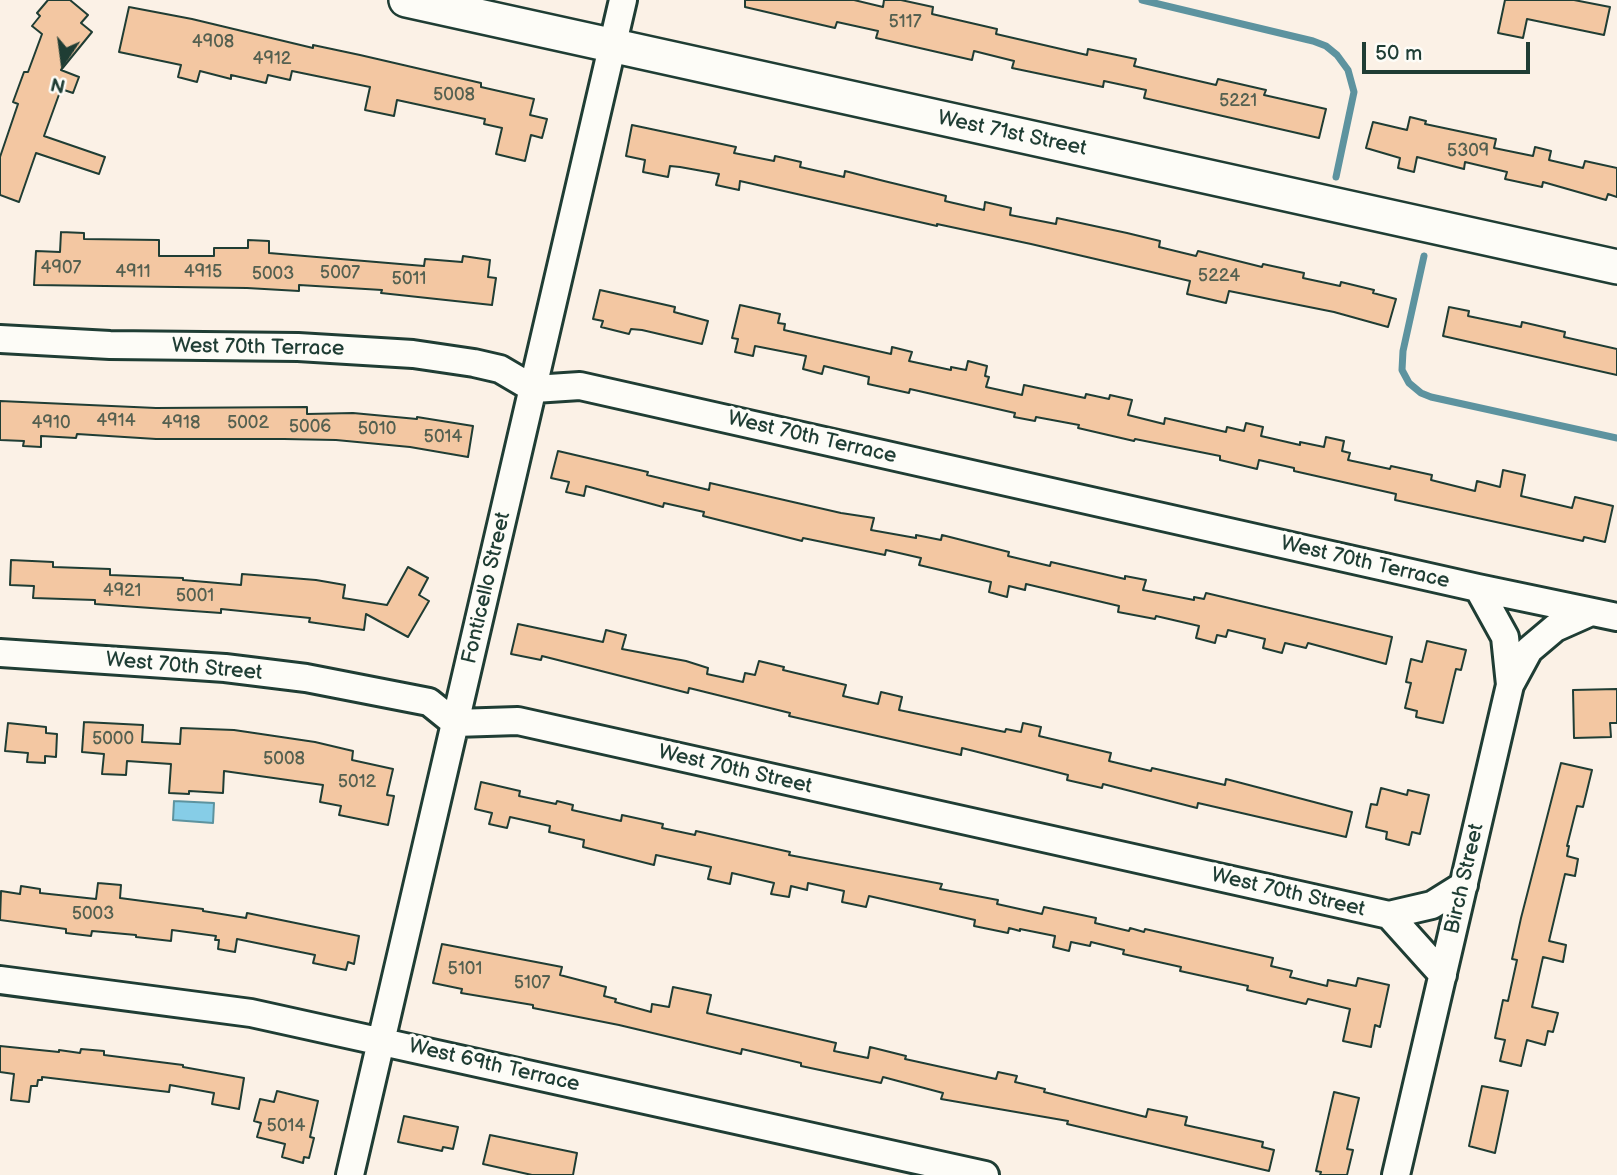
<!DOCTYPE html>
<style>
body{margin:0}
#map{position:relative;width:1617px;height:1175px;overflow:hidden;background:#fbf1e6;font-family:"Balsamiq Sans",sans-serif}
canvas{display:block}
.north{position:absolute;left:28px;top:28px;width:70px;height:70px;-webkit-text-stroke:5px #fdfcf7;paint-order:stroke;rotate:193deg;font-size:19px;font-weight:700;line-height:28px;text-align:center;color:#1f3d34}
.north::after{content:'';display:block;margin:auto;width:24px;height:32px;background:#1f3d34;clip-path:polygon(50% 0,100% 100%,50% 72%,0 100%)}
.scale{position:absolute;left:1362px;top:42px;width:168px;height:32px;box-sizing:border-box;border:4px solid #1f3d34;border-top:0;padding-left:9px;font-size:21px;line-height:24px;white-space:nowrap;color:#1f3d34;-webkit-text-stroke:5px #fdfcf7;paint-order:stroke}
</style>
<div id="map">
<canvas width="1617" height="1175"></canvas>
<div class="north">N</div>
<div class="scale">50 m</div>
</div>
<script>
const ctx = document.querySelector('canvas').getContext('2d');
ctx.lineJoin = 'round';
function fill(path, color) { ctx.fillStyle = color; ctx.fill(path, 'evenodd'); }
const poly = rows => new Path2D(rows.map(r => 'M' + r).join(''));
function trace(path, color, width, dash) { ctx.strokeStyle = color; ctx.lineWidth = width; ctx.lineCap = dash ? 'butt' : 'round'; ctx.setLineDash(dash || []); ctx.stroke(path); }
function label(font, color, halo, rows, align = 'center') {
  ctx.font = font + ' "Balsamiq Sans",sans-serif'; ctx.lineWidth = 7; ctx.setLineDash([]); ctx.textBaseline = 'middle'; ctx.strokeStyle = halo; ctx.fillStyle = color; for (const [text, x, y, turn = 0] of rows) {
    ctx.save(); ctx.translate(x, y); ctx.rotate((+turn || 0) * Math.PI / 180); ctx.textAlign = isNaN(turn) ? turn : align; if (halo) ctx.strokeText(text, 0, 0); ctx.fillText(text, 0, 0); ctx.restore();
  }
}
const water = poly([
 [174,801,214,803,213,823,173,820,174,801]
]);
fill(water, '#86cde7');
trace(water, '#5d939f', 2);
trace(poly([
 [1142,0,1313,41,1326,46,1337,55,1348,70,1354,92,1336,177],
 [1424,256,1403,351,1402,370,1409,383,1421,393,1431,397,1617,438]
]), '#5d939f', 7);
const building = poly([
 [48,0,70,0,88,15,81,23,92,32,61,70,79,77,73,93,61,89,44,136,105,157,99,174,36,153,19,202,0,195,0,157,18,104,13,102,24,72,28,72,42,34,32,26,40,16,37,13,48,0],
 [745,0,854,0,883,7,884,0,901,0,933,7,932,14,997,29,996,34,1087,55,1088,49,1136,59,1134,66,1216,85,1218,79,1266,90,1264,95,1326,109,1319,138,1144,98,1146,90,1104,81,1103,87,1012,68,1014,61,974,51,972,60,876,38,878,31,837,22,835,28,745,7,745,0],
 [1505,0,1574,0,1610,7,1604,35,1527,19,1523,38,1498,33,1505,0],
 [129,7,192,19,313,48,313,45,360,55,481,83,481,87,534,99,530,115,547,119,542,138,531,135,525,161,496,154,502,128,484,124,485,119,397,100,394,116,365,110,370,87,292,71,290,80,268,75,266,83,231,75,231,79,200,71,197,82,178,77,181,65,119,52,129,7],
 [1410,117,1426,121,1425,124,1496,139,1494,148,1533,156,1535,147,1551,151,1549,160,1583,168,1585,161,1617,168,1617,197,1608,194,1606,200,1543,182,1542,187,1505,179,1507,172,1465,162,1464,169,1417,157,1414,172,1398,168,1400,158,1366,148,1373,122,1407,130,1410,117],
 [632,125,736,147,734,153,774,161,775,156,801,162,800,167,844,177,845,171,884,181,946,196,945,201,984,210,985,202,1011,208,1010,215,1056,224,1057,218,1127,233,1160,241,1159,247,1196,256,1198,251,1262,267,1263,264,1304,273,1303,278,1340,286,1341,282,1374,290,1373,293,1396,299,1388,327,1334,312,1229,291,1226,303,1187,294,1190,281,1031,244,937,224,937,226,740,181,739,190,716,185,719,174,680,167,670,166,668,177,643,172,645,160,626,156,632,125],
 [61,232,84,233,84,239,159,240,159,256,214,256,214,248,248,248,248,240,269,241,269,253,424,266,425,259,462,262,463,256,490,260,488,277,496,278,492,305,381,293,382,290,299,285,299,291,247,288,34,285,36,251,60,252,61,232],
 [600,290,675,307,674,312,708,321,702,344,642,330,631,329,629,334,601,327,603,321,593,319,600,290],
 [740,305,780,314,778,323,785,324,784,330,891,354,892,347,912,352,909,361,951,370,951,367,966,370,968,361,987,366,985,376,989,377,986,387,1022,395,1024,385,1085,398,1086,394,1109,399,1110,395,1132,400,1128,415,1164,424,1165,418,1226,432,1227,427,1244,431,1246,423,1263,427,1261,436,1300,445,1300,442,1324,447,1326,437,1344,441,1342,451,1350,453,1348,460,1390,469,1391,466,1432,475,1431,480,1475,491,1477,481,1500,487,1503,470,1525,475,1521,496,1572,508,1575,497,1613,506,1605,542,1584,537,1583,541,1395,500,1396,494,1294,471,1294,468,1259,460,1257,469,1220,460,1220,456,1135,439,1134,441,1078,428,1079,425,1036,417,1035,421,1014,417,1015,413,910,389,909,393,868,384,869,377,824,366,822,374,803,369,806,356,755,346,753,356,735,352,738,339,732,338,740,305],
 [1449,307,1469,311,1468,316,1521,327,1522,322,1565,332,1564,337,1617,349,1617,375,1443,336,1449,307],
 [0,401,156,408,307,407,307,414,353,413,417,419,417,417,473,426,468,457,410,447,336,440,284,439,156,439,77,434,76,438,41,436,41,447,23,446,24,441,0,440,0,401],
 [558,451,648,472,647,475,709,490,710,483,841,513,874,518,871,530,916,538,916,535,941,540,942,535,1009,552,1008,556,1050,566,1051,562,1125,579,1125,576,1146,580,1143,590,1194,600,1194,597,1204,599,1206,593,1392,637,1386,664,1308,643,1306,648,1285,643,1282,653,1263,648,1265,639,1228,630,1226,637,1217,635,1215,643,1196,638,1199,626,1156,616,1155,619,1118,612,1119,606,1026,584,1025,590,1009,586,1007,597,989,592,991,582,919,565,921,558,886,550,885,555,803,538,802,541,703,516,704,512,664,503,663,507,586,486,584,496,566,492,569,482,551,478,558,451],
 [11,560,53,562,53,567,110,569,110,575,183,578,183,580,241,585,242,574,316,580,345,585,343,598,387,605,408,567,428,578,419,595,429,601,408,637,366,614,364,630,309,622,310,618,221,609,221,613,95,604,95,600,33,598,34,586,10,585,11,560],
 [518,624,603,642,606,630,626,635,622,649,686,661,708,668,707,674,743,682,745,673,755,675,759,661,784,667,783,670,846,685,843,696,878,704,881,692,902,697,899,710,1005,732,1006,729,1021,732,1023,723,1041,727,1039,736,1111,753,1109,761,1151,771,1152,768,1225,785,1226,779,1352,812,1346,837,1198,803,1197,808,1103,784,1102,788,1067,780,1068,775,962,748,961,755,789,716,790,713,689,688,688,693,542,656,541,660,511,654,518,624],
 [1427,641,1466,650,1461,670,1456,669,1443,723,1416,717,1417,711,1405,708,1411,683,1406,682,1411,659,1422,662,1427,641],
 [1617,689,1617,723,1610,723,1611,737,1574,738,1573,690,1617,689],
 [84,722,143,725,142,742,180,744,181,728,234,730,315,742,353,751,352,760,393,769,387,795,394,796,388,825,339,815,341,806,320,802,323,785,224,771,223,793,189,791,189,794,169,793,171,764,127,761,126,775,102,774,104,754,82,752,84,722],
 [8,723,46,727,46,733,57,734,56,757,45,756,45,763,27,762,28,753,5,751,8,723],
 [1561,763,1592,770,1583,807,1577,806,1567,846,1569,846,1567,856,1578,859,1575,876,1565,874,1549,941,1566,945,1563,962,1543,957,1532,1007,1558,1013,1553,1032,1548,1031,1545,1045,1527,1040,1521,1066,1500,1061,1505,1040,1495,1038,1503,1000,1508,1001,1517,960,1512,959,1521,918,1561,763],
 [481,782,520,791,519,796,556,804,557,801,573,805,572,810,621,821,622,815,663,824,662,828,695,835,696,831,790,852,789,855,942,884,940,889,998,900,997,904,1042,914,1044,907,1096,918,1095,923,1129,931,1130,928,1144,932,1145,929,1273,958,1271,966,1292,971,1290,977,1327,986,1328,980,1356,986,1358,978,1389,985,1380,1027,1375,1025,1371,1047,1343,1041,1350,1009,1308,999,1306,1004,1247,990,1248,986,1180,971,1181,967,1123,954,1124,950,1091,942,1090,946,1071,942,1069,951,1053,947,1055,936,1020,929,1020,931,1009,928,1008,933,974,926,975,920,869,896,866,907,842,902,844,891,808,883,807,890,791,886,789,897,771,894,774,883,732,873,730,884,708,879,711,867,656,855,654,865,583,847,584,840,549,832,550,826,510,817,507,828,489,824,492,813,475,809,481,782],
 [1381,788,1407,795,1408,790,1429,795,1420,834,1412,832,1409,845,1386,839,1387,832,1366,827,1371,804,1377,805,1381,788],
 [98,883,121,885,120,898,203,909,203,911,246,918,247,913,359,936,354,964,348,962,346,970,313,963,315,955,237,939,235,952,218,949,219,940,215,940,216,936,172,930,171,941,136,937,136,935,92,931,91,936,66,933,66,929,0,920,1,891,20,894,21,886,40,889,40,893,96,899,98,883],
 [442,944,562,967,560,975,606,987,604,996,616,999,615,1002,651,1012,652,1004,669,1007,673,987,711,995,707,1013,836,1043,834,1051,868,1058,870,1047,906,1056,905,1059,996,1079,998,1072,1017,1076,1015,1082,1045,1089,1044,1092,1146,1117,1148,1109,1187,1117,1185,1125,1263,1142,1262,1147,1274,1150,1269,1171,1067,1124,1068,1121,941,1099,943,1093,883,1077,881,1083,801,1066,801,1063,742,1049,741,1054,619,1025,533,1008,533,1005,461,993,462,989,433,983,442,944],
 [0,1046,59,1052,59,1050,80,1053,81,1049,104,1051,104,1055,183,1065,183,1067,244,1078,239,1109,212,1104,214,1093,170,1085,169,1092,42,1077,42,1080,38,1080,37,1086,31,1086,29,1102,11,1100,14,1074,0,1072,0,1046],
 [1482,1086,1508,1091,1495,1153,1469,1146,1482,1086],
 [277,1091,318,1101,310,1137,314,1138,309,1158,304,1157,303,1163,282,1157,285,1144,257,1137,261,1123,254,1121,260,1099,274,1102,277,1091],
 [1334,1092,1359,1098,1347,1149,1353,1150,1347,1175,1320,1175,1321,1172,1316,1171,1334,1092],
 [404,1116,458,1127,453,1149,443,1147,442,1151,398,1142,404,1116],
 [490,1135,577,1153,573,1175,532,1175,483,1164,490,1135]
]);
fill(building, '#f3c7a2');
trace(building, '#1f3d34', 2);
const minor = poly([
 [0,339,110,345,298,347,413,354,474,363,500,369,534,389,580,386,1478,588,1617,617],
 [0,653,225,668,306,678,429,702,455,723,518,721,1389,915,1443,975],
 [1510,685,1529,650,1555,628,1591,612],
 [1389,915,1432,905,1464,885],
 [0,980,251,1013,985,1175],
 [350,1175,623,0],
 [1396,1175,1510,685,1505,637,1478,588]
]);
const tertiary = poly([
 [406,0,1617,267]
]);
trace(minor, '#1f3d34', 32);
trace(tertiary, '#1f3d34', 38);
trace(minor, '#fdfcf7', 26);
trace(tertiary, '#fdfcf7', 33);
label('18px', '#546050', null, [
 ["5117",905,22],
 ["4908",213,42],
 ["4912",272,59],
 ["5008",454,95],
 ["5221",1238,101],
 ["5309",1468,151],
 ["4907",61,268],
 ["4911",133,272],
 ["4915",203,272],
 ["5007",340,273],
 ["5003",273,274],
 ["5224",1219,276],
 ["5011",409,279],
 ["4914",116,421],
 ["4910",51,423],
 ["4918",181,423],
 ["5002",248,423],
 ["5006",310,427],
 ["5010",377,429],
 ["5014",443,437],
 ["4921",122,591],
 ["5001",195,596],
 ["5000",113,739],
 ["5008",284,759],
 ["5012",357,782],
 ["5003",93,914],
 ["5101",465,969],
 ["5107",532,983],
 ["5014",286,1126]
]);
label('21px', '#1f3d34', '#fdfcf7', [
 ["West 71st Street",1012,134,12],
 ["West 70th Terrace",258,348,1],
 ["West 70th Terrace",812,438,13],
 ["West 70th Terrace",1365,563,13],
 ["Fonticello Street",487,588,-77],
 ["West 70th Street",184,667,5],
 ["West 70th Street",735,770,13],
 ["Birch Street",1465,879,-77],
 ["West 70th Street",1288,893,13],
 ["West 69th Terrace",494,1066,13]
]);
</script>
